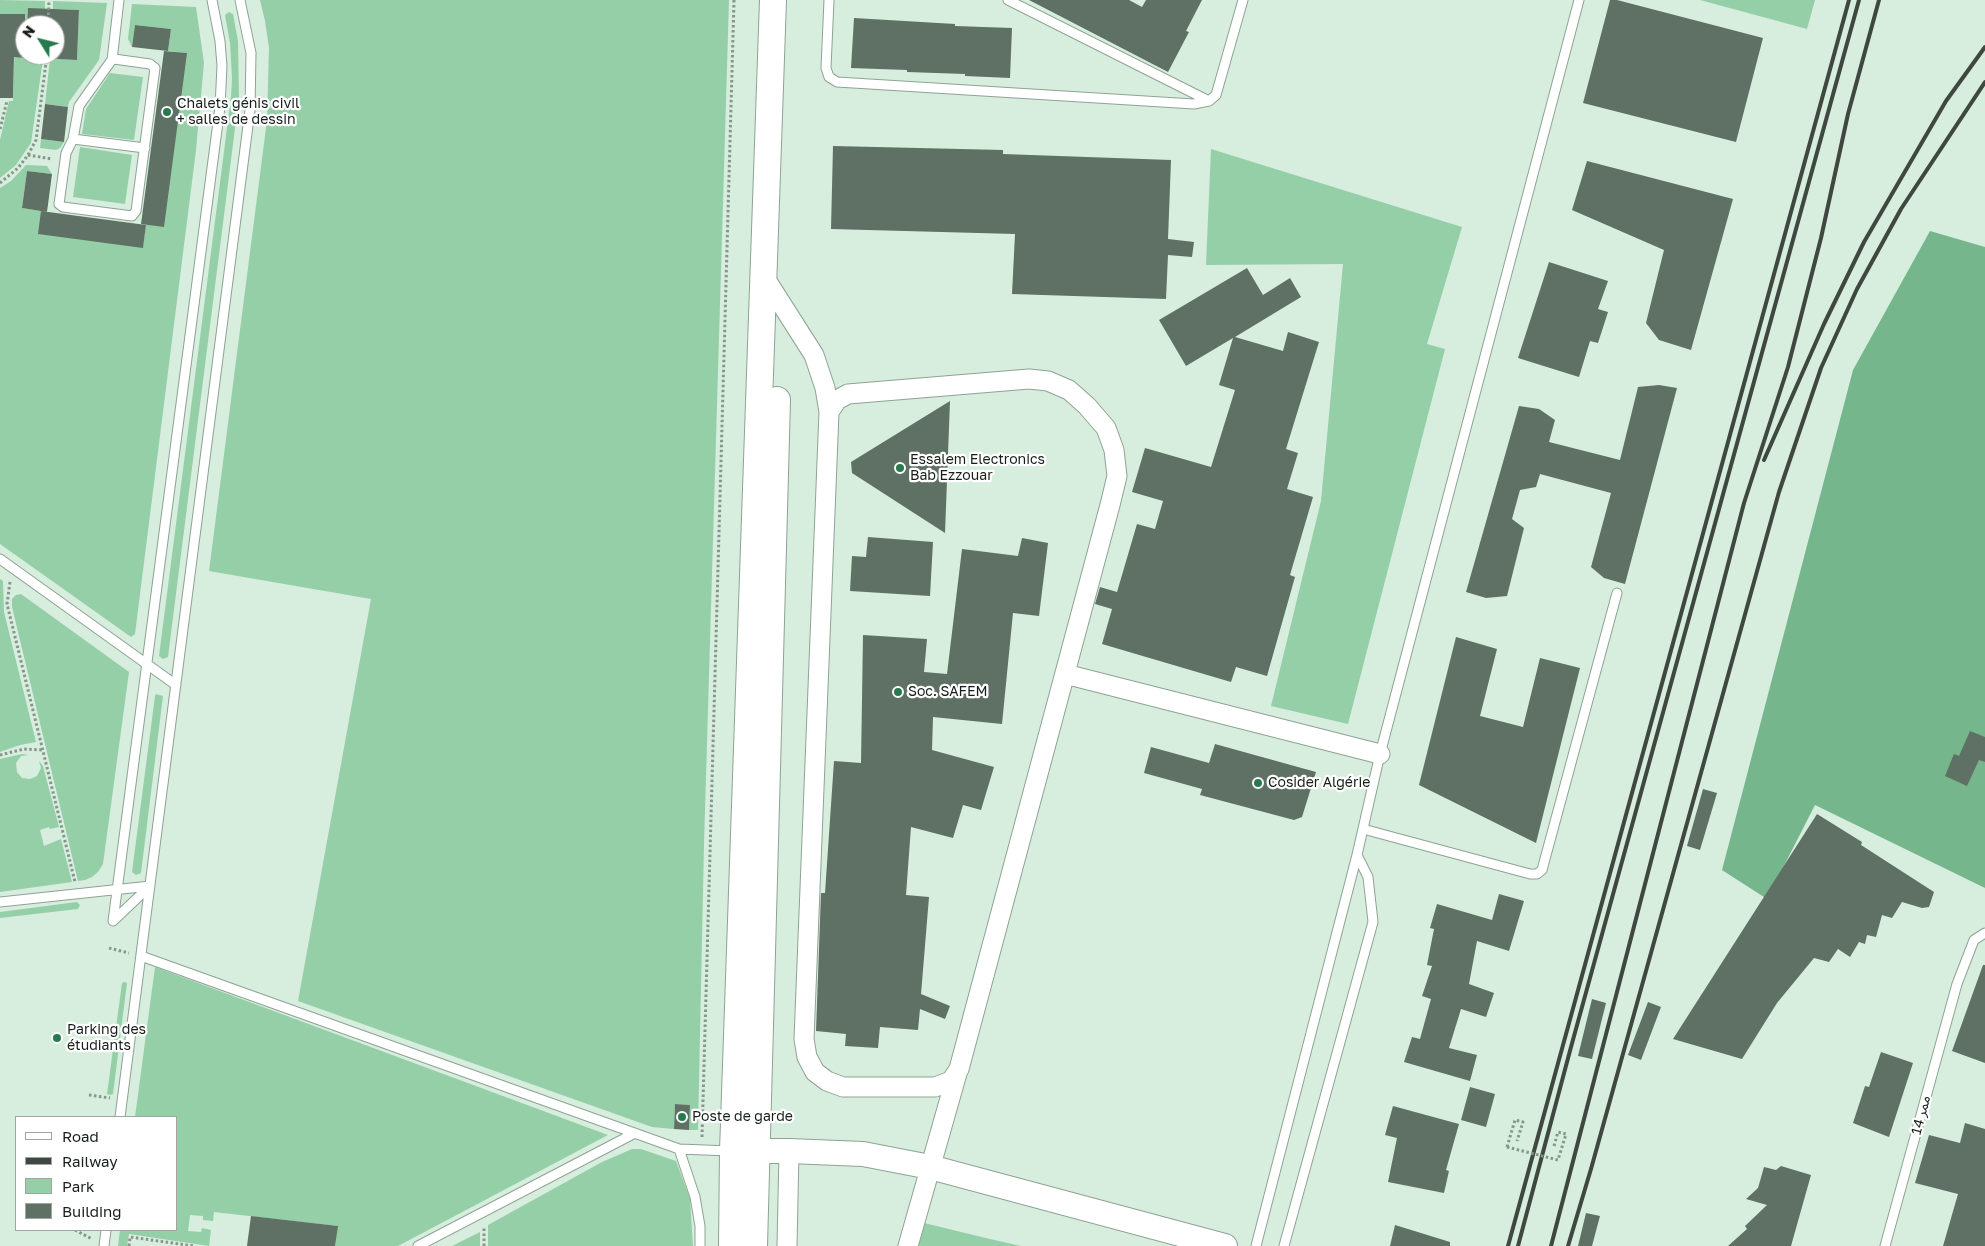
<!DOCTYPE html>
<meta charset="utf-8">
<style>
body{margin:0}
#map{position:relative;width:1985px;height:1246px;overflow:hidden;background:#d7edde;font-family:"Golos Text",sans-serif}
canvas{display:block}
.legend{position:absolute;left:15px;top:1116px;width:162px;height:115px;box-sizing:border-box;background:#fff;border:1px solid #a2a5a3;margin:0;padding:6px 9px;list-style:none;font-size:15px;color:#171f1a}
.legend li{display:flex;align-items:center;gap:10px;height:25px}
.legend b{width:25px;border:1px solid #a2a5a3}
.north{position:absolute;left:15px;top:15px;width:50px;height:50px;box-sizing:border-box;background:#fff;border:1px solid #a2a5a3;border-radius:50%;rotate:306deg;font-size:14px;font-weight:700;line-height:20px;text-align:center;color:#171f1a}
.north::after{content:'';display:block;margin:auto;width:18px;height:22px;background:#277a4c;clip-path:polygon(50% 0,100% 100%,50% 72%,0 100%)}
</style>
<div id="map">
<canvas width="1985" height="1246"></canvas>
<ul class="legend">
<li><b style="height:6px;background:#fff"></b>Road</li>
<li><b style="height:6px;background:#3e4841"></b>Railway</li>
<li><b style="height:14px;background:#95cfa8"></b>Park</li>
<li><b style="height:14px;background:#5e7164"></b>Building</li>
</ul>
<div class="north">N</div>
</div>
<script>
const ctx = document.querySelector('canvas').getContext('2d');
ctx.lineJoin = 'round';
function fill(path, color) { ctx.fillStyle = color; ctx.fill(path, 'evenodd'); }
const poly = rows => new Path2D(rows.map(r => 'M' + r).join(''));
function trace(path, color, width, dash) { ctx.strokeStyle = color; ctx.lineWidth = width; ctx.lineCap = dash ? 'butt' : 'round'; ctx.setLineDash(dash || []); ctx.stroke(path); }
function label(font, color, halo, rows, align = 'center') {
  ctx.font = font + ' "Golos Text","Noto Sans Arabic",sans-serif'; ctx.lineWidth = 4.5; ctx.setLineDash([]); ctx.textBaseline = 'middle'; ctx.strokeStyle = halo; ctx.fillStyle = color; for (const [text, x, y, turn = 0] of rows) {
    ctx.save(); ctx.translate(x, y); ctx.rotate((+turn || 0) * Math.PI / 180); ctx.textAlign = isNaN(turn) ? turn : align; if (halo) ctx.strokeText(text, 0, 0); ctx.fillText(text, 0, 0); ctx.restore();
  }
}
fill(poly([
 [0,0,45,1,45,9,28,9,27,25,25,25,16,14,0,14],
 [260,0,729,0,704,844,698,1130,689,1130,690,1105,675,1104,674,1129,652,1127,298,1001,371,599,209,571,267,120,269,48,265,21],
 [1700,0,1815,0,1807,29],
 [53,1,107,3,99,60,69,102,68,107,45,104,50,59,77,60,79,10,53,9],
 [132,4,196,7,204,63,196,150,137,618,135,634,131,637,0,544,0,188,11,181,26,165,47,166,52,174,27,171,22,208,41,211,143,247,146,224,186,53,168,51,171,29,135,25,132,47,128,39],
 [229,12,233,14,238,41,239,97,168,657,163,659,159,656,231,97,232,78,230,43,225,15],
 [15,36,25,58,43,59,31,143,16,165,0,178,0,140,9,101,13,101],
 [110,73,143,77,134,140,82,134,86,109],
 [41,139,64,142,60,148,56,150,40,148],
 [80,147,132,155,125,204,73,197],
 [1211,149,1462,227,1427,344,1445,349,1348,724,1271,706,1321,501,1343,264,1206,265],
 [0,579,3,581,4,612,36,742,20,745,0,752],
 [21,594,129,672,103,864,98,872,92,877,85,880,78,881,12,607,12,599,16,595],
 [156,694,163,696,141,873,136,875,132,872,155,696],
 [22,754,29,755,21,756,16,763,17,772,22,778,30,779,37,776,41,768,39,761,43,766,59,827,50,829,49,827,40,830,44,846,61,839,72,882,0,892,0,759],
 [77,902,80,905,78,909,0,918,0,912],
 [155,967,608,1135,398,1246,335,1246,337,1226,214,1212,213,1221,203,1220,203,1216,190,1215,188,1231,201,1232,202,1228,211,1230,209,1246,129,1234,127,1246,118,1246,120,1230,176,1230,176,1117,135,1117],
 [124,982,127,983,113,1094,110,1095,107,1094,122,983],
 [632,1149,641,1149,676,1161,690,1199,693,1246,488,1246,488,1225,602,1162],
 [924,1223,990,1239,1021,1246,918,1246],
 [480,1232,480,1246,452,1246]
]), '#95cfa8');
fill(poly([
 [1930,231,1985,247,1985,888,1815,805,1767,899,1722,870,1853,370]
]), '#76b68c');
fill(poly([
 [1029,0,1129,0,1142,7,1146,0,1202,0,1186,31,1189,32,1168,72],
 [1610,0,1617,0,1763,38,1736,142,1583,103],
 [28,8,79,10,77,60,55,59,55,25,27,25],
 [0,14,25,14,25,58,14,57,13,98,0,98],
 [854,18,955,24,955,26,1012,28,1010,78,965,76,965,74,907,72,907,70,851,68],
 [135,25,171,29,168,51,132,47],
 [164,51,187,53,164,227,141,224],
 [45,104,68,107,64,142,41,139],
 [833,146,1003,150,1003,154,1171,160,1168,239,1194,242,1192,257,1168,255,1166,299,1012,294,1015,234,831,229],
 [1587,161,1733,199,1691,350,1659,340,1646,323,1664,250,1572,210],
 [27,171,52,174,47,212,22,208],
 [41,211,146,225,143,248,38,234],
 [1549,262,1608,281,1598,309,1608,312,1598,343,1590,341,1579,377,1518,358],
 [1247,268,1263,295,1290,278,1301,297,1235,337,1283,351,1288,332,1319,342,1286,449,1298,453,1287,489,1313,497,1290,575,1295,577,1267,676,1236,667,1231,682,1102,644,1112,609,1095,604,1100,587,1117,592,1137,524,1155,529,1163,501,1132,492,1145,448,1211,467,1235,390,1219,385,1233,338,1186,366,1159,320],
 [1659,385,1677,388,1625,584,1604,578,1591,567,1611,493,1540,474,1536,487,1520,490,1512,519,1524,528,1507,596,1486,598,1466,592,1519,406,1539,409,1555,420,1549,442,1620,460,1638,387],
 [950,401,945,533,852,473,851,462],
 [868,537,933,542,930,596,850,591,852,556,866,557],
 [1022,538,1048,543,1039,616,1013,613,1002,724,933,717,932,750,994,767,981,810,963,805,953,838,911,827,906,895,929,897,921,994,950,1006,945,1019,920,1009,918,1030,880,1027,878,1048,845,1046,846,1034,816,1031,821,893,825,893,834,761,861,763,863,635,927,639,924,672,947,674,962,549,1018,556],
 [1456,637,1497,649,1480,716,1523,727,1540,658,1580,668,1536,843,1419,785],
 [1970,731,1985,737,1985,762,1979,760,1967,786,1945,776,1954,754,1959,756],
 [1215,744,1316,772,1302,817,1294,820,1200,795,1202,789,1144,773,1151,747,1209,763],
 [1703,789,1717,793,1700,850,1687,846],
 [1817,814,1862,842,1861,845,1934,892,1929,907,1922,908,1902,902,1892,918,1882,915,1876,937,1867,935,1865,944,1859,942,1850,957,1838,949,1829,962,1814,958,1777,1003,1742,1059,1673,1039],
 [1499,894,1524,901,1509,951,1477,941,1469,984,1494,993,1486,1017,1461,1009,1449,1048,1477,1055,1470,1081,1404,1062,1412,1037,1420,1039,1431,999,1422,996,1432,966,1427,965,1434,929,1430,928,1437,904,1492,920],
 [1983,965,1985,965,1985,1063,1952,1051],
 [1592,999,1606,1003,1592,1059,1578,1056],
 [1648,1002,1661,1007,1641,1060,1628,1055],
 [1881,1052,1913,1063,1889,1137,1853,1123,1865,1086,1869,1087],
 [1470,1087,1495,1094,1486,1127,1461,1120],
 [675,1104,690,1105,689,1130,674,1129],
 [1393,1106,1459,1124,1446,1170,1449,1171,1444,1193,1388,1182,1397,1138,1385,1135],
 [1965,1123,1985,1129,1985,1246,1943,1246,1958,1194,1915,1183,1929,1135,1960,1143],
 [1781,1166,1811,1175,1791,1246,1728,1246,1747,1229,1745,1226,1767,1205,1746,1199,1758,1188,1764,1167,1776,1170],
 [1586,1213,1600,1216,1592,1246,1578,1246],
 [251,1216,338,1226,335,1246,247,1246],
 [1395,1225,1450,1242,1450,1246,1390,1246]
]), '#5e7164');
const service = poly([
 [829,0,826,68,829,77,837,82,1194,104,1209,101,1216,95,1243,0],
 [1008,0,1209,101],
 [114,59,150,64,155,68,136,211,132,216,63,207,59,204,66,153,73,139,79,106,111,61,114,59],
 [112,60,119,0],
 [73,139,145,148],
 [0,559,176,685],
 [1363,829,1530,874,1537,874,1542,870,1617,593],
 [0,902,150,886],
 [113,921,220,107,222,66,220,41,212,0],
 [113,921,150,886],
 [141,956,679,1149,730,1151],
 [120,1117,250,110,251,53,240,0],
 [679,1149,695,1197,700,1226,700,1246],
 [104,1246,106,1230],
 [418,1246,635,1133],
 [1256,1246,1357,855,1380,754,1579,0],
 [1284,1246,1373,922,1368,877,1357,855],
 [1885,1246,1957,984,1974,940,1985,933]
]);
const minor = poly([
 [763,275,814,355,825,388,829,412],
 [1029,379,1048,381,1069,390,1087,406,1106,428,1114,450,1117,476,1110,505,959,1069,951,1081,935,1087,843,1087,827,1081,815,1072,807,1057,804,1039,829,412,837,400,848,394,1029,379],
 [1065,674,1380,754],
 [787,1246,789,1151],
 [908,1246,958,1070]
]);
const tertiary = poly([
 [739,1151,789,1151,863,1154,930,1167,1225,1246]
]);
const secondary = poly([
 [732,1246,733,1151,773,0],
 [754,1246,777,400]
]);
trace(service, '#8ea394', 11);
trace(minor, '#8ea394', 21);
trace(tertiary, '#8ea394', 26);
trace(secondary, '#8ea394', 28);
trace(poly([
 [48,25,49,0],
 [0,129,7,101],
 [28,155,52,159],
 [0,183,18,168,28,155,36,140,47,55],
 [10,582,7,604,75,882],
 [0,755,24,749,43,750],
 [109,948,129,953],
 [89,1095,110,1098],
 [702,1137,734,0],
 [1554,1146,1558,1132,1566,1134,1558,1160],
 [1507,1147,1515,1120,1523,1122,1517,1141],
 [75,1230,92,1239],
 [129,1246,130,1237,194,1246],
 [484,1246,484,1227]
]), '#86968b', 3, [2.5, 2.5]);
trace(service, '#fff', 9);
trace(minor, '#fff', 19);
trace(tertiary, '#fff', 24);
trace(secondary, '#fff', 26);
trace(poly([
 [1764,460,1824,324,1864,242,1946,101,1985,47],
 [1508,1246,1849,0],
 [1518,1246,1571,1047,1859,0],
 [1551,1246,1744,503,1788,367,1821,238,1848,114,1879,0],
 [1568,1246,1591,1169,1779,492,1821,368,1857,289,1901,209,1985,82]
]), '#3e4841', 4);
trace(poly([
 [1507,1147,1558,1160]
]), '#86968b', 3, [2.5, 2.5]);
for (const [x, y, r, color] of [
 [167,112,5,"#277a4c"],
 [900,468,5,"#277a4c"],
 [898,692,5,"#277a4c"],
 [1258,783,5,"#277a4c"],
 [57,1038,5,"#277a4c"],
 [682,1117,5,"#277a4c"]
]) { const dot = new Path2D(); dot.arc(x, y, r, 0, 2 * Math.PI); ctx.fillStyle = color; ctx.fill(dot); trace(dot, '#fff', 2); }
label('14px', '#171f1a', '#fff', [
 ["Chalets génis civil",177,104],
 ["+ salles de dessin",177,120],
 ["Essalem Electronics",910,460],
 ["Bab Ezzouar",910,476],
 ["Soc. SAFEM",908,692],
 ["Cosider Algérie",1268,783],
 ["Parking des",67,1030],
 ["étudiants",67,1046],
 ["Poste de garde",692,1117]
], 'left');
label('14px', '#171f1a', '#fff', [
 ["ممر 14",1921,1115,-75]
]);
</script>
